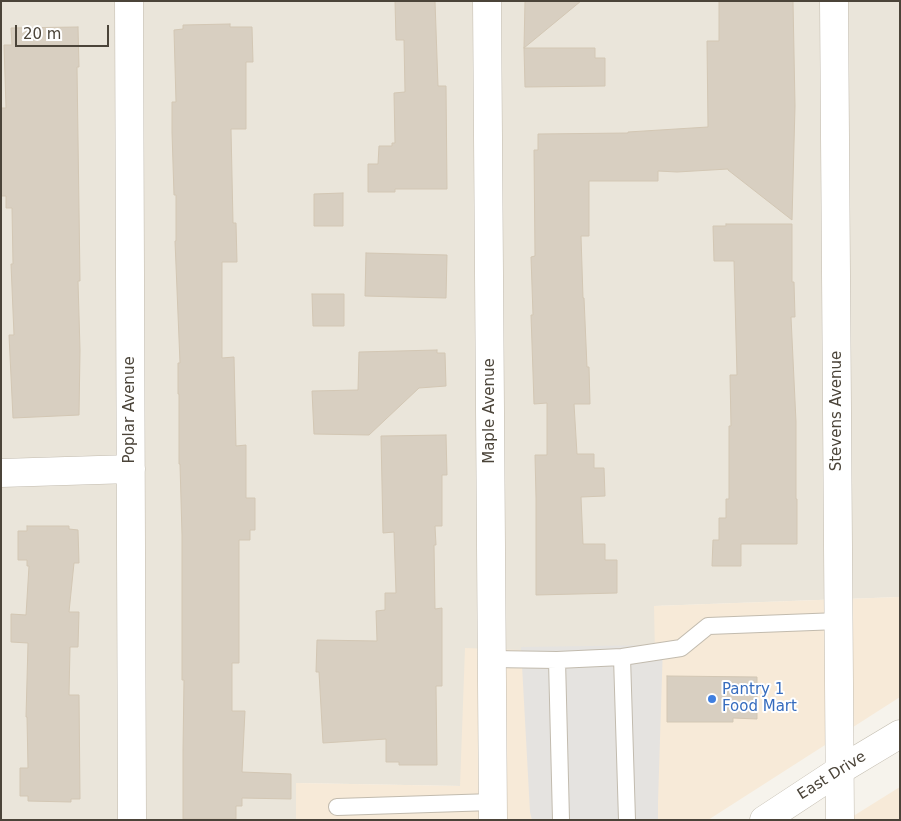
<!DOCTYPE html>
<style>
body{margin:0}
#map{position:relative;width:901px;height:821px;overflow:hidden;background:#f6f3ec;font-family:"DejaVu Sans",sans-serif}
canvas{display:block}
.frame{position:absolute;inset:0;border:2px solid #4b4439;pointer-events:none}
.scale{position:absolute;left:15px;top:25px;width:94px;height:22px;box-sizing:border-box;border:2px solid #4b4439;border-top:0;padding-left:6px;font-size:15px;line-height:18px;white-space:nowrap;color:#4b4439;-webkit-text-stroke:4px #fff;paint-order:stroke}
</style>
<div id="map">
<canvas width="901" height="821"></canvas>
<div class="frame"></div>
<div class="scale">20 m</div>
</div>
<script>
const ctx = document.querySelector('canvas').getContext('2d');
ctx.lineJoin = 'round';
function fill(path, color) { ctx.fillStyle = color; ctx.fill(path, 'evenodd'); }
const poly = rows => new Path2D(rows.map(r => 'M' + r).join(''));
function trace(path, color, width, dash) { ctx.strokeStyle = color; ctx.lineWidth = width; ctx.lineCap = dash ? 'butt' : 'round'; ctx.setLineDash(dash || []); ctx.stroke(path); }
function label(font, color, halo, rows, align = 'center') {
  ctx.font = font + ' "DejaVu Sans",sans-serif'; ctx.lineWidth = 4; ctx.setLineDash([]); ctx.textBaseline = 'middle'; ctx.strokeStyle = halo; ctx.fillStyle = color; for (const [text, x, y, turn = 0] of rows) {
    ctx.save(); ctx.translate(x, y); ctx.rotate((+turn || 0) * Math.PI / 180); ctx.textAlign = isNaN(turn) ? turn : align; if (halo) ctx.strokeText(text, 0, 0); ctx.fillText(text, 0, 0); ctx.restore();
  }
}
fill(poly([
 [1,1,900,1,900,597,655,606,655,655,460,786,296,783,296,820,1,820]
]), '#eae5da');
fill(poly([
 [900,597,900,697,708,820,296,820,296,783,460,786,465,648,655,655,654,606],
 [900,787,900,820,847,820,895,790]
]), '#f7ead8');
fill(poly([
 [663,645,658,802,658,820,532,820,530,812,521,647]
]), '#e5e3e0');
const building = poly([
 [395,1,435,1,438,86,446,86,447,189,395,189,395,192,368,192,368,164,378,164,379,146,392,146,392,143,395,143,394,93,405,92,404,40,396,40,395,1],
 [525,1,581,1,524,48,525,1],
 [719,1,793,1,795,106,792,220,728,170,728,169,677,172,658,171,658,181,589,181,589,236,581,236,583,298,584,298,587,367,589,367,590,404,574,404,577,454,594,454,594,468,604,468,605,496,581,497,583,544,605,544,605,560,617,560,617,593,536,595,536,498,535,455,547,455,547,403,534,404,533,373,531,315,533,315,531,257,535,256,534,150,538,150,538,134,628,133,628,132,708,127,707,41,719,41,719,1],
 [230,24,230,27,252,27,253,62,246,62,246,129,231,129,233,223,236,223,237,262,222,262,222,358,234,357,236,446,246,445,246,498,255,498,255,530,250,530,250,540,239,540,239,663,232,663,232,711,245,711,242,772,291,774,291,799,242,798,242,806,236,806,236,819,183,819,183,751,184,680,182,680,182,535,180,464,179,464,179,394,178,394,178,363,180,363,175,241,176,241,176,195,174,195,172,132,172,102,176,102,174,30,183,29,183,25,230,24],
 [78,27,79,67,77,67,80,281,78,281,80,350,79,415,13,418,9,335,14,335,11,264,13,264,12,208,6,208,6,196,1,196,1,108,6,108,4,45,12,45,11,28,78,27],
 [524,48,595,48,595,58,605,58,605,86,525,87,524,48],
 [343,193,343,226,314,226,314,194,343,193],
 [726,224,792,224,792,282,794,282,795,317,791,317,796,422,796,499,797,499,797,544,741,544,741,566,712,566,713,540,719,540,719,518,726,518,726,499,729,499,729,426,731,426,730,375,737,375,734,261,714,261,713,226,726,226,726,224],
 [366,253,447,255,446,298,365,296,366,253],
 [312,294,344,294,344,326,313,326,312,294],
 [437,350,437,353,445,353,446,386,419,388,369,435,314,434,312,391,358,390,359,352,437,350],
 [446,435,447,475,442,475,442,526,435,526,436,545,434,545,435,609,442,608,442,686,436,686,437,765,399,765,399,762,386,762,386,739,323,743,319,672,316,672,317,640,377,641,376,611,385,610,385,593,396,593,394,532,383,533,381,436,446,435],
 [27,526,69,526,69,529,78,530,79,563,74,563,69,612,79,612,78,647,70,647,69,695,79,695,80,799,71,799,71,802,28,801,28,796,20,796,20,768,28,768,27,717,26,717,28,643,11,642,11,614,26,615,29,566,27,566,27,560,18,560,18,531,27,531,27,526],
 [667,676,757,677,757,719,733,718,733,722,667,722,667,676]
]);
fill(building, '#d8cfc1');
trace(building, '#d3c7b4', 1);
const service = poly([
 [622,657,627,820],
 [492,659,557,660,622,657,681,648,708,626,839,621],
 [557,660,561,820],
 [337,807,493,802]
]);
const minor = poly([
 [129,1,132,820],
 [487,1,493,820],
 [834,1,840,820],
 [1,473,131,469]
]);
const tertiary = poly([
 [764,820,840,770,900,734]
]);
trace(service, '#c2bbae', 18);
trace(minor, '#c2bbae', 29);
trace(tertiary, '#c2bbae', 29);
trace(service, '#fff', 16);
trace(minor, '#fff', 28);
trace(tertiary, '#fff', 28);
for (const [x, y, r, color] of [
 [712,699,5,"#3f7fe0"]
]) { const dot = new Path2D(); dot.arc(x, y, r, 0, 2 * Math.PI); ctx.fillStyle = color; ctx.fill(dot); trace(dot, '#fff', 2); }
label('15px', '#4b4439', '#fff', [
 ["Poplar Avenue",130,410,-90],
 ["Maple Avenue",490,411,-90],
 ["Stevens Avenue",837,411,-90],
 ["East Drive",832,776,-32]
]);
label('15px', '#366cbe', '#fff', [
 ["Pantry 1",722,690],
 ["Food Mart",722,707]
], 'left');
</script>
